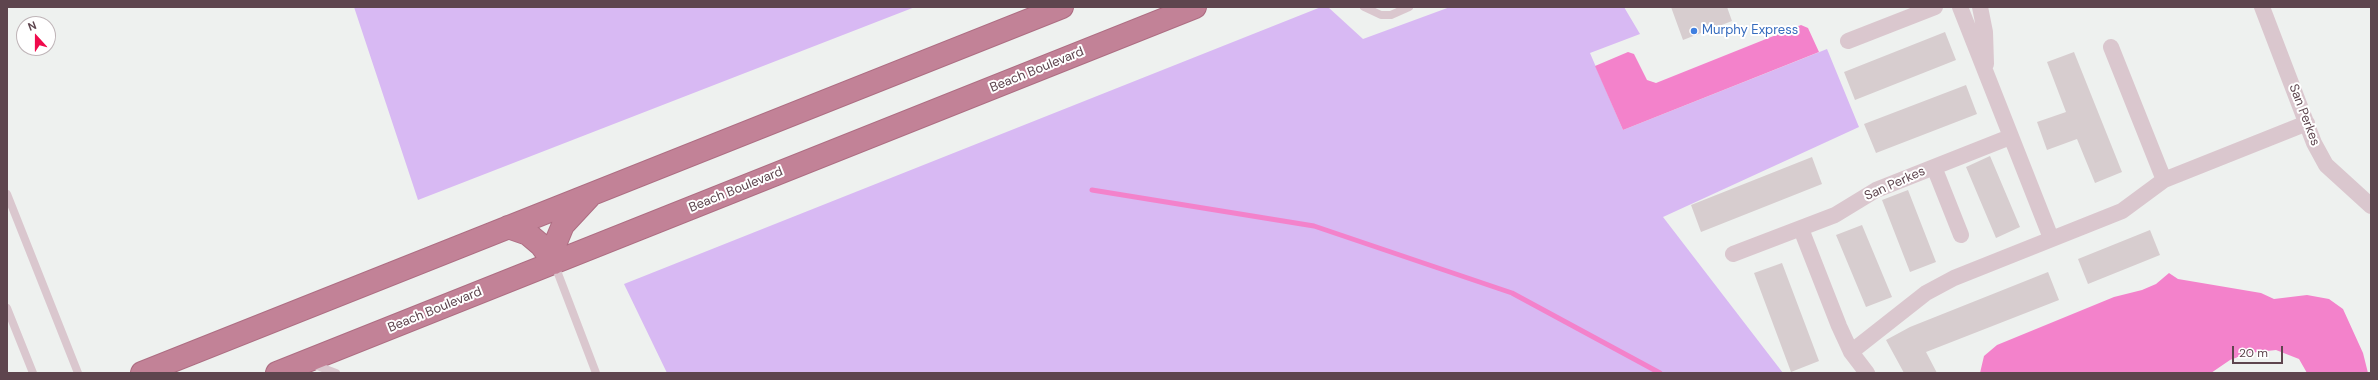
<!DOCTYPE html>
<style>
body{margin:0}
#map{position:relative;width:2378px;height:380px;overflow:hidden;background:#eef1ef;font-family:"DM Sans",sans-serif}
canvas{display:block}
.frame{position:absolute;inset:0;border:8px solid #5e454e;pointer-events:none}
.north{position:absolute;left:16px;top:16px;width:40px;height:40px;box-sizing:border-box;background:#fff;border:1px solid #bfb5b8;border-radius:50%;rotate:339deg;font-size:11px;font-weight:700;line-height:16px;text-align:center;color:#5e454e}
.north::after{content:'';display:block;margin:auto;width:14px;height:18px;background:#f00a4c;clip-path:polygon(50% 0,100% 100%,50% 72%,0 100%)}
.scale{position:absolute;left:2232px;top:346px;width:51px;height:18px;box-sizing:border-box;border:2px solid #5e454e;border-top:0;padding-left:5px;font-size:12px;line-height:14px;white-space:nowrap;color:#5e454e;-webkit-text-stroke:3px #fff;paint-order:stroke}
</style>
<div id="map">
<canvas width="2378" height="380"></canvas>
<div class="frame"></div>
<div class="north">N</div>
<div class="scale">20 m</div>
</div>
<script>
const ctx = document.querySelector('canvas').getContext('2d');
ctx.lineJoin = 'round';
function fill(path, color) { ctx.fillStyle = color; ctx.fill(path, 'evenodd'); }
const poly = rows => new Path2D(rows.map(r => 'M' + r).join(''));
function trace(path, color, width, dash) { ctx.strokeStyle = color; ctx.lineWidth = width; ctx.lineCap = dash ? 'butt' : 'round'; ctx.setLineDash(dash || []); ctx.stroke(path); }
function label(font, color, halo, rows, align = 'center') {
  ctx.font = font + ' "DM Sans",sans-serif'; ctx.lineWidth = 4; ctx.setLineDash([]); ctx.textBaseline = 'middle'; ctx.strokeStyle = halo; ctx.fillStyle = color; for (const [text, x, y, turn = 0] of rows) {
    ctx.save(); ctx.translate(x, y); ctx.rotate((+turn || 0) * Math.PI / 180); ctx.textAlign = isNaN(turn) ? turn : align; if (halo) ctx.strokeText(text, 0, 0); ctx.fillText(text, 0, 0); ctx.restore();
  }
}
fill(poly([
 [354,7,915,7,418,200],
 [1321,7,1328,7,1363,39,1450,7,1624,7,1640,34,1590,53,1623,130,1827,49,1859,127,1663,217,1783,373,667,373,624,284]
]), '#d8b9f3');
fill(poly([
 [1801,25,1808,28,1819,52,1623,130,1595,66,1628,52,1634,54,1647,80,1656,83],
 [2169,273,2178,279,2261,293,2274,299,2307,295,2329,299,2343,309,2363,353,2368,373,2307,373,2299,359,2276,350,2249,353,2230,360,2211,373,1980,373,1984,356,1997,345,2114,297,2142,290,2156,284]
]), '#f382cb');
trace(poly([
 [1092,190,1314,226,1512,293,1660,373]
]), '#f382cb', 5);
fill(poly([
 [1671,7,1727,7,1732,21,1683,40],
 [1945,32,1956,60,1855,100,1844,72],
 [2074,52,2122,172,2095,183,2077,139,2047,150,2037,122,2066,112,2047,62],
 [1966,85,1977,114,1876,153,1864,124],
 [1990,156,2020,227,1996,238,1966,167],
 [1812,157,1822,184,1701,232,1691,205],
 [1908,190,1936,262,1910,272,1882,200],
 [1862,225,1892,297,1866,307,1836,235],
 [2150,230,2160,255,2088,284,2078,259],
 [1782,263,1819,361,1791,372,1754,273],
 [2048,272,2059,300,1926,352,1937,373,1904,373,1886,340,1910,327]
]), '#d7cdcf');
const highway = poly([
 [508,227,528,234,541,245,554,263],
 [554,263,556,242,563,225,589,197],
 [142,373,1062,7],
 [277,373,1195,7]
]);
trace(highway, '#ad6d82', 24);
trace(poly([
 [1364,7,1381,15,1391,15,1409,7],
 [7,194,78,373],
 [554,263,596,373],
 [7,308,33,373],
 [312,364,336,373]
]), '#dac7ce', 8);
trace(poly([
 [1960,7,2051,238],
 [1980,7,1985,32,1986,64],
 [2262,7,2314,143,2326,165,2371,206],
 [1848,41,1935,7],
 [2111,47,2164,180],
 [1934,167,1961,235],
 [1801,229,1839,326,1851,352,1867,373],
 [1733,254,1835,215,1876,190,2010,137],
 [1851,352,1926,293,1954,278,2122,211,2164,180,2307,123]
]), '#dac7ce', 16);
trace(highway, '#c28297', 22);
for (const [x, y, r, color] of [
 [1694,31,4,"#3f7fe0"]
]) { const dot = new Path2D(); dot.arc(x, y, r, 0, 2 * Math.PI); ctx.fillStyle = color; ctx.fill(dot); trace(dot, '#fff', 1.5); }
label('13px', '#366cbe', '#fff', [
 ["Murphy Express",1702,31]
], 'left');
label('13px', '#5e454e', '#fff', [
 ["Beach Boulevard",1037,70,-22],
 ["San Perkes",2304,115,69],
 ["San Perkes",1895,184,-24],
 ["Beach Boulevard",736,190,-22],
 ["Beach Boulevard",435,310,-22]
]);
</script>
